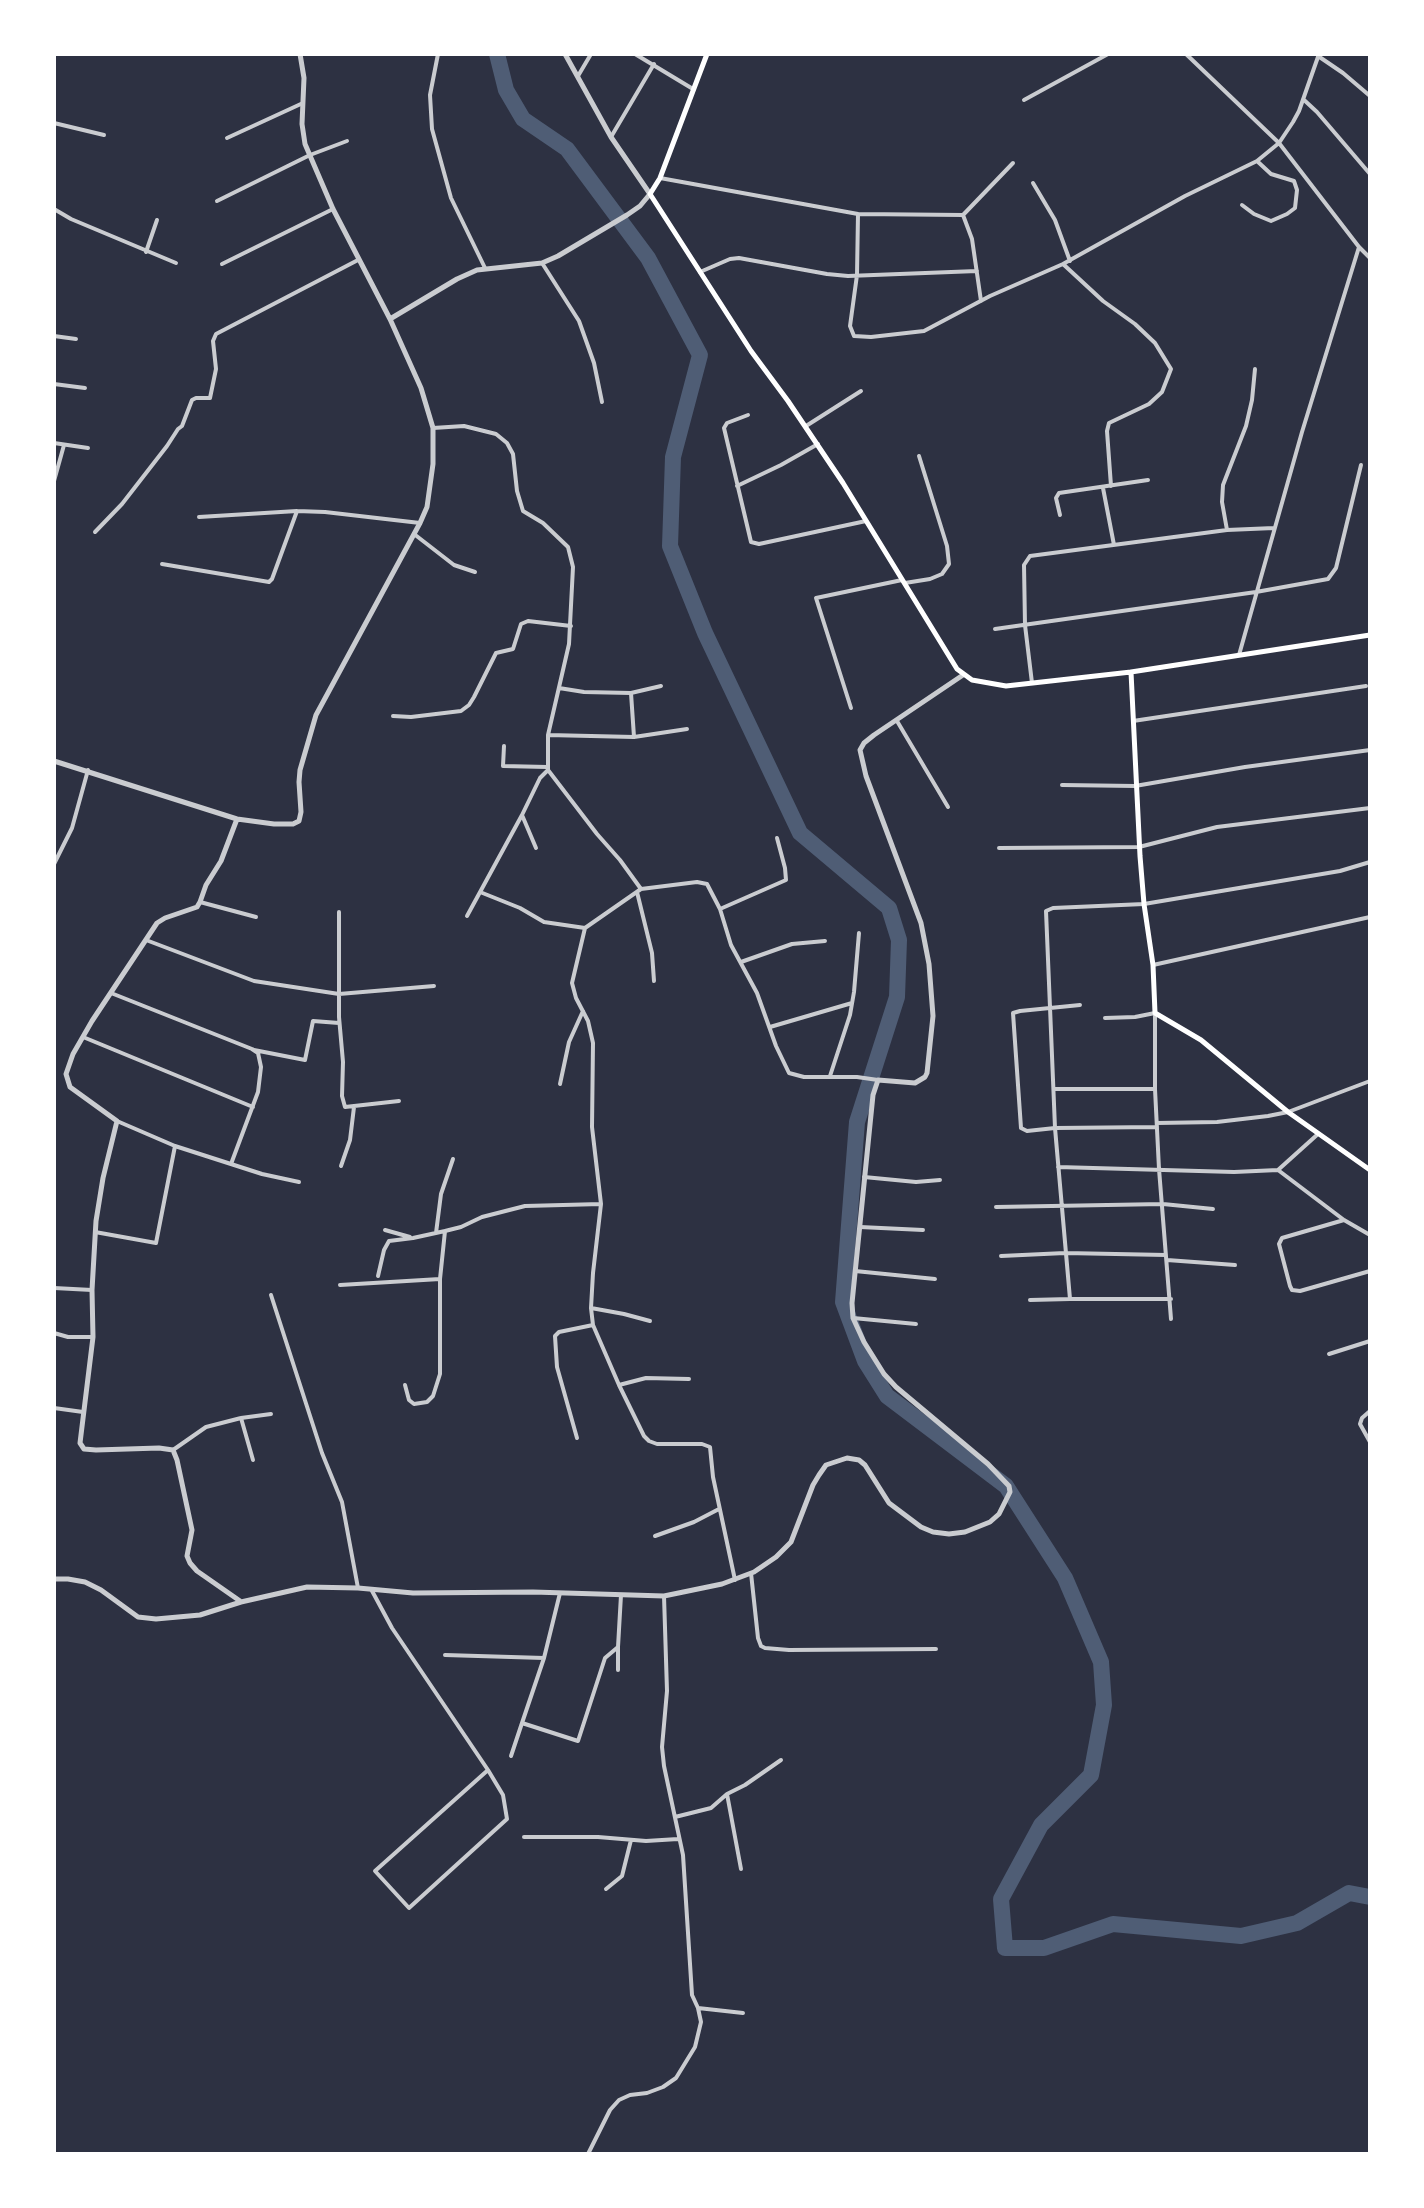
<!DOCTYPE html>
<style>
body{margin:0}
#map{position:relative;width:1424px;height:2208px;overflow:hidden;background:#2d3142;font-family:"PT Serif",serif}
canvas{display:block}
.frame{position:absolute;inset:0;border:56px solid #fff;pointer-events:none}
</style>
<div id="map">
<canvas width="1424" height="2208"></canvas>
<div class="frame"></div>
</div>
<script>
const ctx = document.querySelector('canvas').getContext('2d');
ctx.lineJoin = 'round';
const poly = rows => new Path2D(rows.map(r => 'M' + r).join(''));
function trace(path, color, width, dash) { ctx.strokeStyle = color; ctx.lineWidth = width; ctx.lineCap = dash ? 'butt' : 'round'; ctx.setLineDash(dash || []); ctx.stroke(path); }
trace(poly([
 [497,54,506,90,523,119,567,149,648,258,700,355,673,457,670,546,705,633,800,833,889,908,899,940,897,997,857,1122,843,1302,865,1361,887,1396,1006,1486,1065,1578,1101,1662,1104,1705,1091,1775,1041,1825,1001,1899,1005,1948,1044,1948,1113,1924,1241,1936,1297,1923,1349,1893,1370,1897]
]), '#4f5d75', 16);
trace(poly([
 [438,54,430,95,432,129,451,198,485,268],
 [635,54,693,89],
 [1186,54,1279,143,1359,247,1370,258],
 [1318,56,1343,73,1370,96],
 [578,76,591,54],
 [1303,99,1317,112,1370,174],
 [1024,100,1108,54],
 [54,123,104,135],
 [611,137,654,64],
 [227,138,303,103],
 [660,178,858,214],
 [1033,183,1055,220,1070,261],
 [217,201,310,155,347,141],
 [1242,205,1254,214,1271,221,1287,214,1295,208,1297,190,1294,181,1271,174,1257,161],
 [54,209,71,219,176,263],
 [963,215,1013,163],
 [146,252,157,220],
 [542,263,579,321,594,363,602,402],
 [222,264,333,209],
 [1063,264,1103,301,1135,324,1155,343,1171,369,1162,392,1149,404,1109,423,1107,431,1111,486],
 [700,272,730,259,739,258,827,274,848,276,977,271],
 [981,301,972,239,963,215,858,214,857,275,850,326,854,336,871,337,924,331,990,296,1063,264,1185,196,1257,161,1279,143,1293,122,1299,111,1319,54],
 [54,336,76,339],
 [54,384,85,388],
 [748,415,727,423,724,428,751,542,759,544,866,521],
 [806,426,861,391],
 [433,428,464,426,496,434,507,443,513,454,517,491,523,511,543,523,568,547,573,567,569,644,548,735,548,770,540,778,522,815,536,848],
 [54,443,88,448],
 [54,481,64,445],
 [737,486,781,465,818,444],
 [1103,488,1114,545],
 [1060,515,1056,498,1059,493,1148,480],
 [199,517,297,511],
 [1227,530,1222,502,1223,485,1246,426,1252,400,1255,369],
 [95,532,122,504,167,446,178,429,182,426,192,400,196,398,210,398,216,369,213,341,216,334,358,260],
 [414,534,454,565,475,572],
 [162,564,269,582,272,579,297,511,325,512,420,523],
 [905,583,930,579,942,574,949,564,947,546,919,456],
 [995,629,1256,592,1328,579,1336,568,1361,465],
 [1239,655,1302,432,1359,247],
 [1032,683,1025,625,1024,565,1030,556,1227,530,1274,528],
 [631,693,661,686],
 [851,708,816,598,902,580],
 [393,716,411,717,461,711,469,705,474,697,496,653,513,649,521,624,528,621,571,626],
 [897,721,948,807],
 [1133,721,1366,686],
 [548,735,634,737,631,693,584,692,559,688],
 [634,737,687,729],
 [504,746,503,766,547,767],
 [548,770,597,834,620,860,641,889,585,928,572,983,576,998,588,1021,593,1043,592,1127,601,1204,593,1273,591,1308,593,1325,619,1385,644,1436,649,1441,657,1444,702,1444,710,1447,713,1477,735,1580],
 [1062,785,1135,786,1245,767,1370,750],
 [999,848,1139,847,1217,827,1370,808],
 [54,864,72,828,88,770],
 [641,889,697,882,707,884,720,909,731,945,757,993,776,1046,789,1073,804,1077,857,1077,878,1080],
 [480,892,520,908,544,922,585,928],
 [637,892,652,953,654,981],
 [200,902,256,917],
 [720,909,786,880,785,868,777,838],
 [339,912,339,994,434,986],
 [467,916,522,815],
 [146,940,254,981,339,994,339,1017,343,1062,342,1096,345,1107,399,1101],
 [741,962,792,944,825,941],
 [1153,965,1370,917],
 [111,993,252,1049,258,1053,261,1067,258,1092,231,1164],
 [1080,1005,1020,1011,1013,1013,1021,1128,1027,1131,1055,1128,1157,1127],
 [1105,1018,1135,1017,1155,1013,1155,1089,1159,1169,1171,1319],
 [770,1027,852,1003],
 [83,1037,253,1107],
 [254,1050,305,1060,313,1021,339,1023],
 [830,1076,850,1015,854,992,859,933],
 [560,1084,569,1042,583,1011],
 [1054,1089,1155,1089],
 [117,1121,175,1146,262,1174,299,1182],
 [1157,1123,1217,1122,1268,1116,1288,1112,1370,1081],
 [341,1166,350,1140,354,1107],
 [1058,1167,1234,1172,1278,1170,1344,1220,1370,1235],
 [1278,1170,1318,1134],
 [864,1177,916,1182,940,1180],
 [996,1207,1163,1204,1213,1209],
 [1344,1220,1282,1238,1279,1244,1290,1286,1292,1290,1300,1291,1370,1271],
 [860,1227,923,1230],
 [385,1230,410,1237],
 [95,1232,156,1243,175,1146],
 [436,1233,441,1194,453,1159],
 [1001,1256,1065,1253,1166,1255],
 [1167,1260,1235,1265],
 [855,1271,935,1279],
 [378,1276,384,1250,389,1241,413,1238,445,1231],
 [340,1285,440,1279,445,1231,461,1227,482,1217,525,1206,601,1204],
 [54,1288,92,1290],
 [271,1295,322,1453,342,1502,358,1588],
 [1070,1299,1171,1299],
 [1030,1300,1070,1299,1055,1128,1046,911,1053,908,1144,904,1340,871,1370,862],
 [591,1308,624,1314,650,1321],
 [853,1318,916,1324],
 [54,1333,68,1337,93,1337],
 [1329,1354,1370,1341],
 [405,1385,409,1400,414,1404,427,1402,433,1396,440,1374,440,1279],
 [619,1385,646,1378,689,1379],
 [54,1408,83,1412],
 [1370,1411,1362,1418,1360,1424,1370,1442],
 [241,1418,253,1460],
 [577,1438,557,1367,555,1336,559,1332,593,1325],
 [173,1450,206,1427,241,1418,271,1414],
 [655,1536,694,1522,719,1509],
 [751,1573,758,1638,761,1646,765,1648,789,1650,936,1649],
 [371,1589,392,1628,488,1770,503,1795,507,1819,409,1908,375,1871,488,1770],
 [560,1593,544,1658,522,1723,578,1741,605,1658,618,1647,621,1595],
 [445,1655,544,1658],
 [618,1670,618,1647],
 [511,1756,522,1723],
 [727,1794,741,1869],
 [675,1817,711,1808,727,1794,745,1785,781,1760],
 [524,1837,598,1837,646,1841,678,1839],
 [606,1889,622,1876,631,1840],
 [698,2008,743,2013],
 [588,2154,610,2110,619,2100,630,2095,647,2093,663,2087,676,2078,695,2047,701,2022,698,2008,692,1995,683,1855,664,1766,662,1747,667,1691,664,1596]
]), '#caccd0', 4);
trace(poly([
 [300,54,304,78,302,124,305,144,333,209,390,319],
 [54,761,237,819,274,824,293,824,299,821,301,812,299,782,300,770,316,715,420,523,427,507,433,464,433,428,421,388,390,319,457,279,477,270,542,263,558,256,627,215,640,206,650,194,611,137,565,54],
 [237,819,221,861,206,885,200,902,197,907,165,918,157,923,92,1021,73,1054,66,1074,70,1087,117,1121,103,1178,96,1221,92,1290,93,1337,80,1443,84,1449,96,1450,159,1448,173,1450,177,1460,192,1530,187,1556,190,1563,197,1571,240,1601],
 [54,1579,68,1579,85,1582,101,1590,138,1617,156,1619,200,1615,241,1602,307,1587,358,1588,413,1593,533,1592,664,1596,722,1584,754,1572,776,1557,791,1542,813,1485,819,1475,826,1465,847,1458,859,1460,865,1465,889,1503,921,1527,933,1532,949,1534,965,1532,990,1522,999,1514,1010,1492,1009,1486,988,1464,896,1387,884,1374,864,1342,853,1318,852,1303,873,1095,878,1080,915,1083,925,1077,927,1073,933,1016,929,964,921,923,866,776,860,750,864,743,874,735,963,675]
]), '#caccd0', 5);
trace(poly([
 [707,54,660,178,650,194,751,351,788,401,843,483,957,669,972,680,1006,686,1131,672,1140,856,1144,904,1153,965,1155,1013,1201,1040,1288,1112,1370,1170],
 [1131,672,1370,635]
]), '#fff', 5);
</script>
